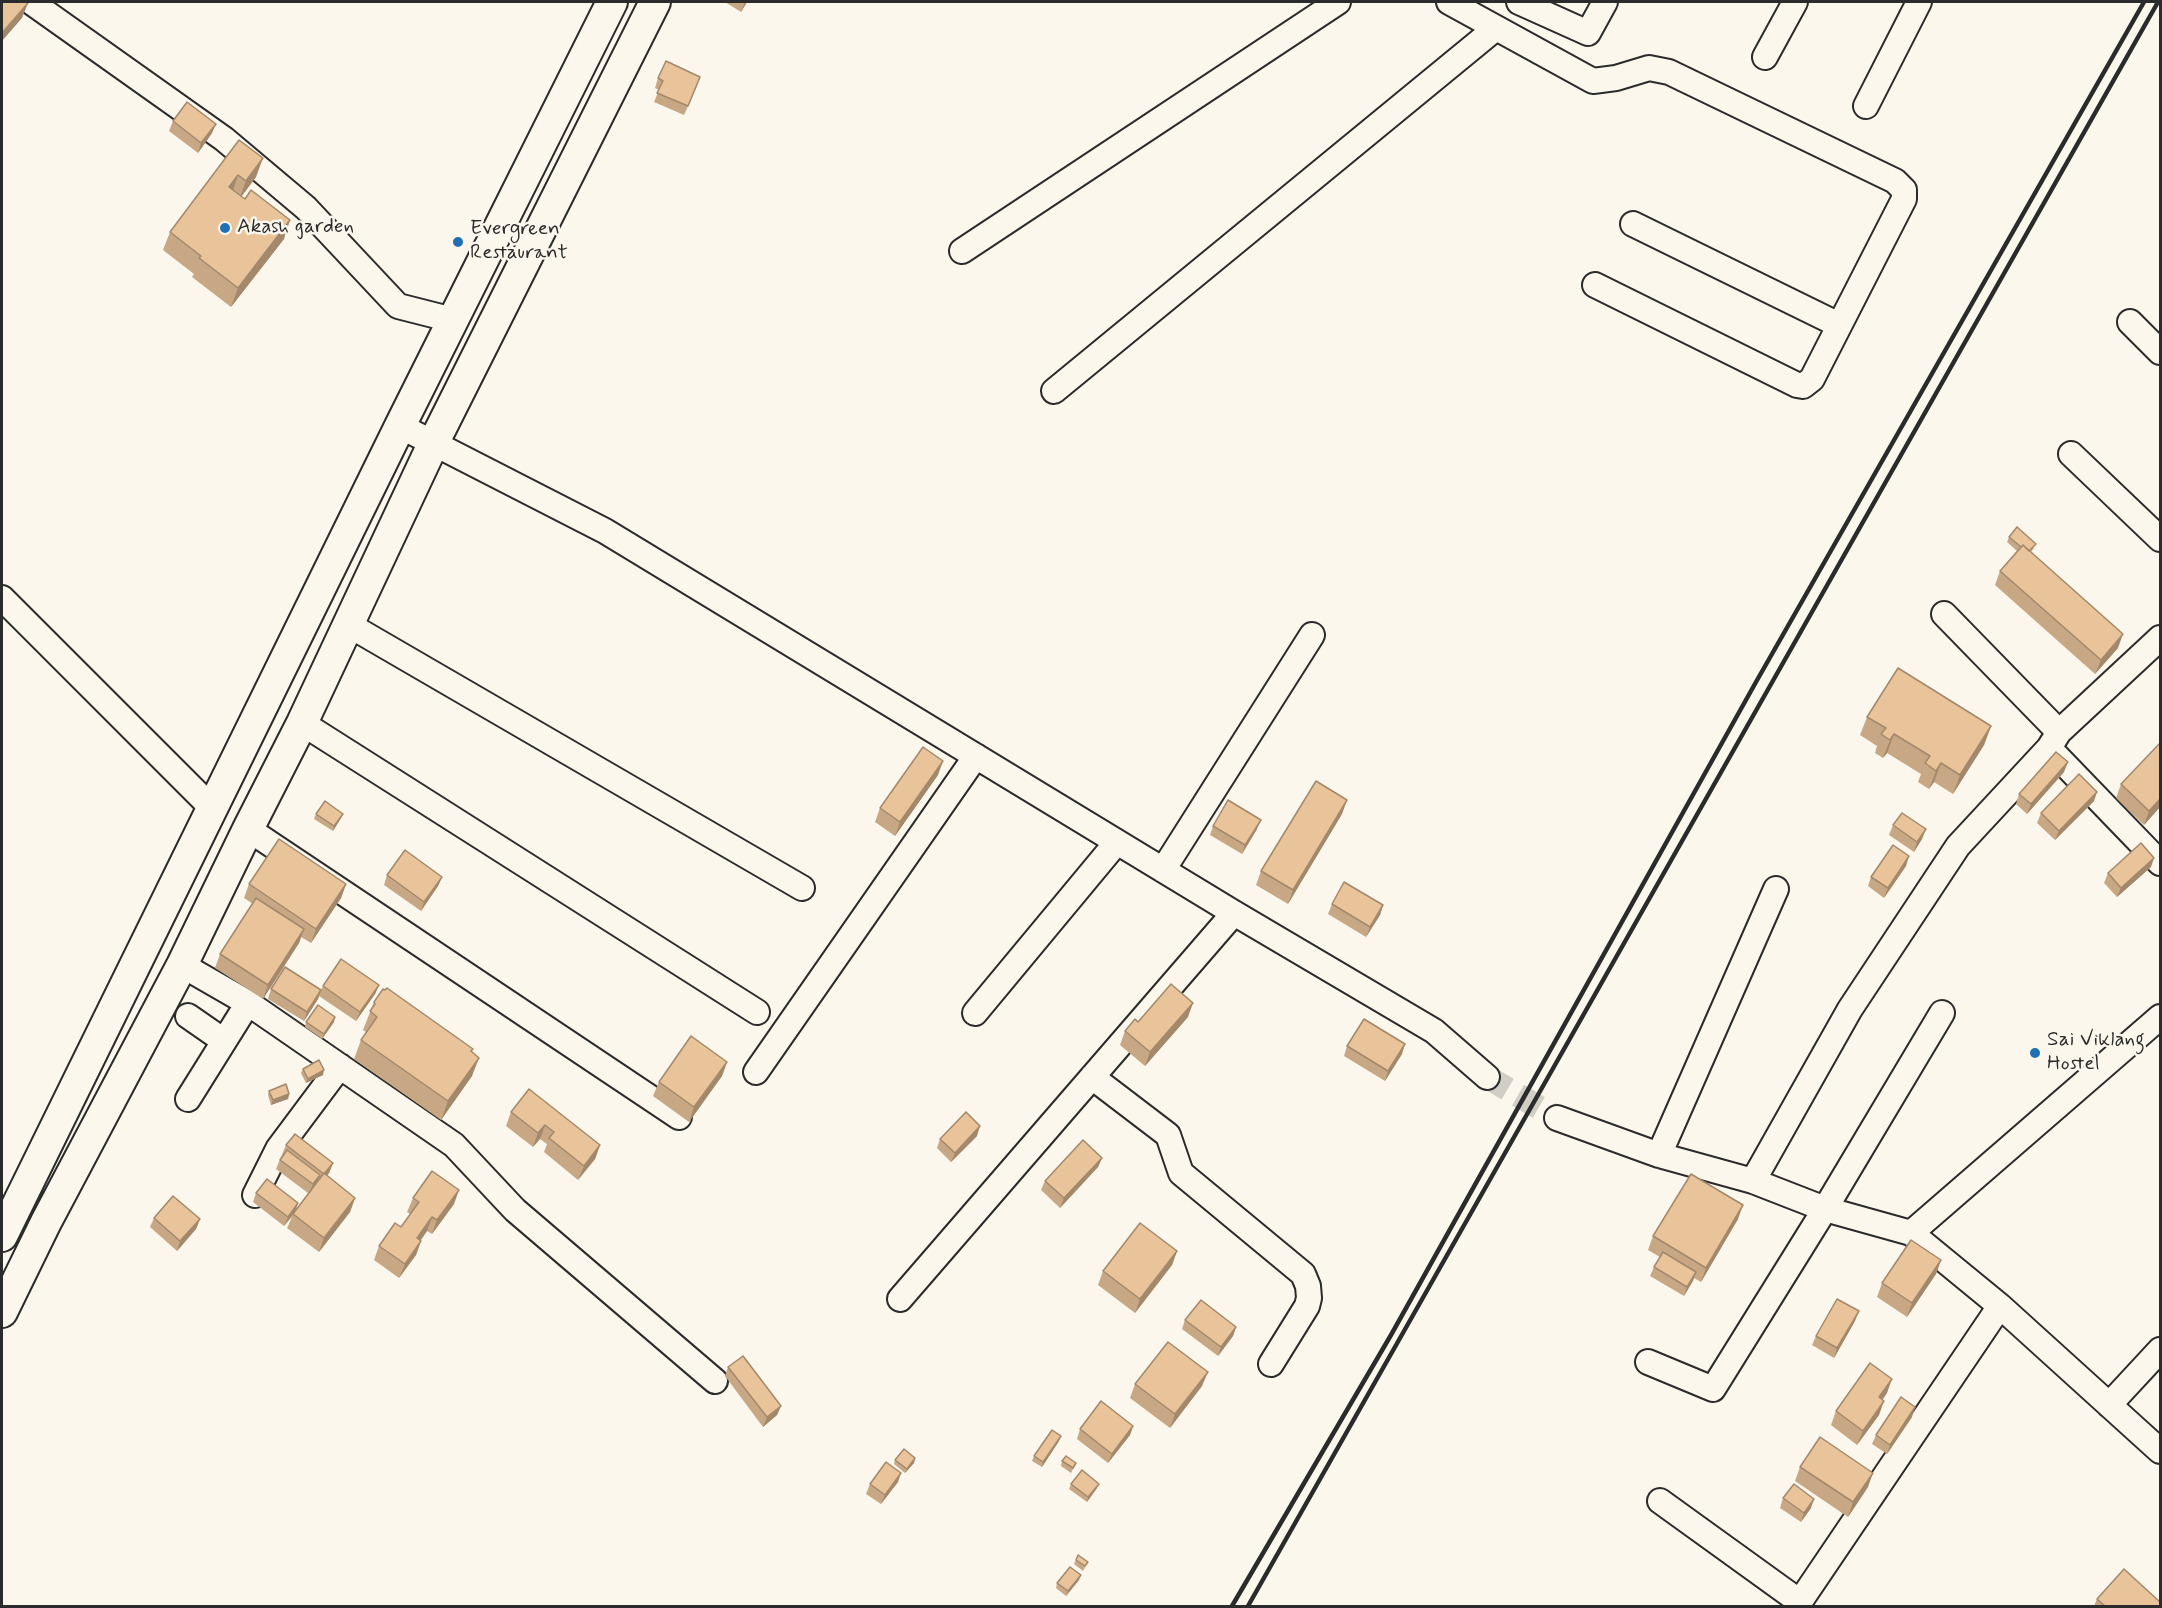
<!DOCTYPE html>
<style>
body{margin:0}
#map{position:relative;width:2162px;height:1608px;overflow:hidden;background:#fbf7ec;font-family:Mynerve,sans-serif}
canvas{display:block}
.frame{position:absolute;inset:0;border:3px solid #2b2b2b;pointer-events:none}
</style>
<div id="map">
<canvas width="2162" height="1608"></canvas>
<div class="frame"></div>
</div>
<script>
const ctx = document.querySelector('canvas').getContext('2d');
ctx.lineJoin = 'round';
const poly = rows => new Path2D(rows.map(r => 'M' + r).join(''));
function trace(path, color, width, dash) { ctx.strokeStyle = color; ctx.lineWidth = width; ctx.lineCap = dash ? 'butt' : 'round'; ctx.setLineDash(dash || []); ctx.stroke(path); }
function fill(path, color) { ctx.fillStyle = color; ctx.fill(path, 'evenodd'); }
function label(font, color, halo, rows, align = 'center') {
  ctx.font = font + ' Mynerve,sans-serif'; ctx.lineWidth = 5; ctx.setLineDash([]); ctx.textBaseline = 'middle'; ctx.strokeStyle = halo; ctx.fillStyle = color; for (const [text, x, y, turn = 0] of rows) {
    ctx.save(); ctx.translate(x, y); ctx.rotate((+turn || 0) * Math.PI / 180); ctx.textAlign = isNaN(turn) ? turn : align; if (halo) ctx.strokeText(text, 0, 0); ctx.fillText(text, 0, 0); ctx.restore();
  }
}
trace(poly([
 [1487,1077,1557,1118]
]), '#d1cec5', 24, [24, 12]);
const minor = poly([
 [31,2,224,139,306,208,398,306,453,320],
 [1449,2,1593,81,1616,78,1649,68,1669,72,1895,181,1904,190,1904,199,1812,379,1803,386,1797,385,1595,285],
 [1519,2,1588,33,1605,2],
 [1765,57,1795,2],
 [1866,106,1919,2],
 [1633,224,1839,325],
 [962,251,1338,2],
 [2130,322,2160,352],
 [1054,391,1496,28],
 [400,426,605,531,1234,913,1434,1031,1487,1077],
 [2071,454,2160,539],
 [2,598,212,808],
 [1944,614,2059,732],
 [349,625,802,888],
 [302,723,757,1012],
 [2049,748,2160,863],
 [248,829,679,1117],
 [1163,870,1312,635],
 [182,965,248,1003,454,1145,515,1210,715,1381],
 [975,1013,1117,842],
 [188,1016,224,1041],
 [756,1072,976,756],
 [1092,1077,1168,1135,1181,1173,1303,1274,1308,1286,1309,1298,1307,1306,1271,1364],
 [188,1099,248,1003],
 [1557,1118,1659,1155,1753,1181,1825,1209,1911,1233,2000,1306,2160,1451],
 [1659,1155,1776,889],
 [1753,1181,1850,1009,1958,846,2049,748,2059,732,2160,638],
 [255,1195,278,1149,340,1066],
 [1911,1233,2160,1017],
 [900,1299,1234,913],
 [1648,1362,1713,1389,1825,1209,1942,1013],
 [2109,1405,2160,1350],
 [1660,1501,1800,1602],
 [1797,1606,2000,1306]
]);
const major = poly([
 [2,1236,400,426,612,2],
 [2,1312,46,1222,182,965,248,829,302,723,434,442,655,2]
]);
trace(minor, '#2b2b2b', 28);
trace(major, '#2b2b2b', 34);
trace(minor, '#fbf7ec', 24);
trace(major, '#fbf7ec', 30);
trace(poly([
 [1232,1606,1391,1335,1756,682,2144,2],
 [1248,1606,2158,2]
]), '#2b2b2b', 4.5);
fill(poly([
 [725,2,747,2,741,12],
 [658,78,697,86,684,115,654,102,659,90,655,88],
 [173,121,212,133,198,153,169,131],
 [239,140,256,177,241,196,284,239,231,307,192,277,194,274,163,250,170,232],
 [2009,537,2034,548,2031,552,2118,648,2095,674,1995,585,2000,571,2017,551,2007,542],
 [1867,717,1991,726,1984,745,1953,794,1934,782,1929,789,1918,782,1921,774,1887,753,1883,758,1875,753,1877,746,1860,735],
 [2064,772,2027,814,2016,804,2019,794],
 [938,775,895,836,875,822,880,808],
 [2121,784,2160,807,2144,825,2116,798],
 [2094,801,2055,840,2037,823,2041,813],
 [316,814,341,818,333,831,314,819],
 [1342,814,1288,904,1256,885,1261,871],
 [1893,825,1922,839,1914,852,1889,835],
 [1213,826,1257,829,1242,854,1210,835],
 [1906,866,1884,898,1868,886,1871,877],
 [2151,867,2117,897,2104,883,2108,873],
 [387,875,442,877,438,886,421,911,384,885],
 [249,884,346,884,341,898,311,943,301,937,299,943,263,999,215,968,220,954,253,904,244,898],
 [1332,904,1383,905,1380,915,1366,937,1328,914],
 [379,985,375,994,356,1021,319,996,318,999,304,1021,268,999,271,989,321,990,323,986],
 [374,1002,472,1052,472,1076,441,1120,354,1059,361,1040,366,1032,363,1030],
 [1188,1017,1145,1066,1120,1045,1125,1031,1138,1022],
 [306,1022,334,1022,322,1039,305,1027],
 [1347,1046,1402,1054,1385,1081,1344,1056],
 [727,1062,722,1076,689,1122,653,1096,659,1082],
 [303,1069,323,1075,306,1083,301,1073],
 [269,1091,289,1094,288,1099,271,1105,268,1095],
 [511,1112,600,1145,595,1159,578,1180,544,1152,547,1144,540,1139,533,1147,506,1126],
 [977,1136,951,1162,937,1148,940,1139],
 [286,1145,333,1163,329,1173,327,1176,355,1198,350,1212,319,1252,287,1228,292,1217,284,1226,253,1202,256,1193,296,1210,308,1193,276,1169],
 [1102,1158,1098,1167,1060,1208,1041,1190,1045,1181],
 [413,1198,454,1204,432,1234,427,1231,420,1241,421,1241,416,1255,399,1278,374,1260,379,1246,401,1227,410,1214,407,1212],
 [154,1218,200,1219,196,1229,177,1251,150,1227],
 [1738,1219,1701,1282,1694,1278,1684,1296,1650,1276,1654,1267,1660,1257,1648,1250,1653,1236],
 [1177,1251,1172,1265,1135,1313,1098,1285,1103,1271],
 [1941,1260,1936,1274,1907,1317,1877,1297,1882,1283],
 [1185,1320,1236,1327,1233,1336,1218,1356,1182,1329],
 [1855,1321,1834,1358,1812,1345,1816,1336],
 [728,1367,781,1406,777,1415,763,1427,725,1376],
 [1135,1384,1202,1386,1170,1428,1130,1398],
 [1887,1393,1882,1400,1879,1415,1857,1445,1831,1425,1836,1411],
 [1912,1417,1887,1454,1872,1444,1876,1435],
 [1133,1426,1130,1435,1108,1463,1077,1439,1080,1429],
 [1059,1441,1042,1467,1032,1461,1034,1456],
 [915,1458,914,1463,905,1473,894,1464,895,1460],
 [1062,1461,1076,1463,1071,1473,1061,1466],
 [1800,1467,1868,1487,1848,1517,1795,1481],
 [898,1482,881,1504,866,1494,870,1484],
 [1071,1484,1097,1488,1087,1502,1069,1489],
 [1783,1498,1811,1508,1801,1522,1780,1508],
 [1076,1560,1088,1562,1083,1571,1074,1564],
 [1079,1580,1066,1596,1056,1588,1057,1583],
 [2097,1599,2160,1606,2094,1606]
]), '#c8a884');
fill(poly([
 [745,2,747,2,741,12],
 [28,3,22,18,2,41,2,33],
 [216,124,212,133,198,153,201,143],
 [263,158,256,177,239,200,246,181],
 [238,175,232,194,229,187],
 [290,220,284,239,231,307,238,288],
 [2123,634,2118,648,2095,674,2101,660],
 [1991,726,1984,745,1953,794,1960,775],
 [1894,734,1887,753,1883,758,1890,740],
 [943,761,938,775,895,836,900,822],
 [2068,762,2064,772,2027,814,2031,804],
 [1941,763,1934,782,1929,789,1936,771],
 [2097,792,2094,801,2055,840,2059,831],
 [2160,799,2160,807,2144,825,2149,811],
 [1347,800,1342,814,1288,904,1293,890],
 [343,814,341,818,333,831,334,826],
 [1261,820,1257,829,1242,854,1245,845],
 [1926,829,1922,839,1914,852,1917,842],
 [1909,856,1906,866,1884,898,1888,888],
 [2154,858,2151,867,2117,897,2121,888],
 [442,877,438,886,421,911,424,902],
 [346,884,341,898,311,943,316,929],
 [1383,905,1380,915,1366,937,1370,927],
 [304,929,299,943,263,999,268,985],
 [379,985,375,994,356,1021,360,1012],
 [321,990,318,999,304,1021,307,1012],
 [1193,1003,1188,1017,1145,1066,1150,1052],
 [335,1017,334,1022,322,1039,324,1034],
 [1405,1044,1402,1054,1385,1081,1388,1071],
 [479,1058,472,1076,441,1120,448,1101],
 [727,1062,722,1076,689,1122,694,1107],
 [324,1070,323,1075,306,1083,308,1079],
 [289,1094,288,1099,271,1105,273,1100],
 [545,1125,540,1139,533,1147,538,1133],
 [980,1126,977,1136,951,1162,955,1153],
 [600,1145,595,1159,578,1180,584,1166],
 [1102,1158,1098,1167,1060,1208,1064,1198],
 [333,1163,329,1173,320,1184,324,1174],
 [320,1175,316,1185,309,1194,313,1184],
 [459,1190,454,1204,432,1234,437,1220],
 [355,1198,350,1212,319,1252,324,1238],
 [298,1203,295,1213,293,1214,284,1226,288,1217],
 [1743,1205,1738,1219,1701,1282,1706,1268],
 [432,1217,427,1231,412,1253,417,1238],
 [200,1219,196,1229,177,1251,180,1241],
 [421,1241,416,1255,399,1278,405,1264],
 [1177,1251,1172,1265,1135,1313,1140,1299],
 [1941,1260,1936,1274,1907,1317,1912,1303],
 [1696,1272,1693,1281,1684,1296,1687,1287],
 [1859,1311,1855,1321,1834,1358,1837,1348],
 [1236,1327,1233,1336,1218,1356,1221,1347],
 [1208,1372,1202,1386,1170,1428,1175,1414],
 [1892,1379,1887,1393,1874,1412,1879,1397],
 [1884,1401,1879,1415,1857,1445,1863,1431],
 [781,1406,777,1415,763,1427,767,1417],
 [1915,1407,1912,1417,1887,1454,1890,1445],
 [1133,1426,1130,1435,1108,1463,1112,1454],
 [1061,1436,1059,1441,1042,1467,1043,1462],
 [915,1458,914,1463,905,1473,907,1469],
 [901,1473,898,1482,881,1504,885,1495],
 [1873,1473,1868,1487,1848,1517,1853,1502],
 [1099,1484,1097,1488,1087,1502,1088,1497],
 [1814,1499,1811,1508,1801,1522,1804,1513],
 [1081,1575,1079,1580,1066,1596,1068,1591]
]), '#a3886b');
const building = poly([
 [2,2,25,2,28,3,2,33,2,2],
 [666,61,700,77,688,106,657,93,663,81,658,78,666,61],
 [187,102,216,124,201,143,173,121,187,102],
 [239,140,263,158,246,181,238,175,229,187,245,199,251,190,290,220,238,288,199,258,201,256,170,232,239,140],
 [2017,527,2036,544,2029,551,2023,545,2021,547,2009,537,2017,527],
 [2023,545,2123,634,2101,660,2000,571,2023,545],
 [1898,668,1991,726,1960,775,1941,763,1936,771,1925,763,1930,756,1894,734,1890,740,1881,734,1886,728,1867,717,1898,668],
 [2160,743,2160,799,2149,811,2121,784,2160,743],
 [923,747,943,761,900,822,880,808,923,747],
 [2056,752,2068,762,2031,804,2019,794,2056,752],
 [2079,774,2097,792,2059,831,2041,813,2079,774],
 [1316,781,1347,800,1293,890,1261,871,1316,781],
 [1228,800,1261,820,1245,845,1213,826,1228,800],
 [325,801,343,814,334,826,316,814,325,801],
 [1902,813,1926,829,1917,842,1893,825,1902,813],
 [279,839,346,884,316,929,249,884,279,839],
 [2141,843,2154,858,2121,888,2108,873,2141,843],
 [1893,845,1909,856,1888,888,1871,877,1893,845],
 [405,850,442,877,424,902,387,875,405,850],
 [1344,882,1383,905,1370,927,1332,904,1344,882],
 [256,898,304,929,268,985,220,954,256,898],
 [341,959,379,985,360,1012,323,986,341,959],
 [285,967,321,990,307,1012,271,989,285,967],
 [1171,984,1193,1003,1150,1052,1125,1031,1135,1019,1138,1022,1171,984],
 [387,988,473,1049,471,1051,479,1058,448,1101,361,1040,377,1017,370,1011,375,1004,374,1002,383,989,385,990,387,988],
 [318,1005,335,1017,324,1034,306,1022,318,1005],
 [1364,1019,1405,1044,1388,1071,1347,1046,1364,1019],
 [691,1036,727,1062,694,1107,659,1082,691,1036],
 [319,1060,324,1070,308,1079,303,1069,319,1060],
 [286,1084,289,1094,273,1100,269,1091,286,1084],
 [529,1089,600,1145,584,1166,549,1138,554,1132,545,1125,538,1133,511,1112,529,1089],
 [966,1112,980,1126,955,1153,940,1139,966,1112],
 [295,1134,333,1163,324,1174,286,1145,295,1134],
 [1083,1140,1102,1158,1064,1198,1045,1181,1083,1140],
 [287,1150,320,1175,313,1184,280,1160,287,1150],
 [432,1171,459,1190,437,1220,432,1217,417,1238,421,1241,405,1264,379,1246,395,1223,401,1227,419,1202,413,1198,432,1171],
 [324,1173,355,1198,324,1238,293,1214,324,1173],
 [1691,1174,1743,1205,1706,1268,1653,1236,1691,1174],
 [267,1179,298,1203,288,1217,256,1193,267,1179],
 [173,1196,200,1219,180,1241,154,1218,173,1196],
 [1140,1223,1177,1251,1140,1299,1103,1271,1140,1223],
 [1911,1240,1941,1260,1912,1303,1882,1283,1911,1240],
 [1663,1252,1696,1272,1687,1287,1654,1267,1663,1252],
 [1837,1299,1859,1311,1837,1348,1816,1336,1837,1299],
 [1201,1300,1236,1327,1221,1347,1185,1320,1201,1300],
 [1168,1342,1208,1372,1175,1414,1135,1384,1168,1342],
 [743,1356,781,1406,767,1417,728,1367,743,1356],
 [1870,1363,1892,1379,1879,1397,1884,1401,1863,1431,1836,1411,1870,1363],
 [1901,1397,1915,1407,1890,1445,1876,1435,1901,1397],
 [1101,1401,1133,1426,1112,1454,1080,1429,1101,1401],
 [1052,1430,1061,1436,1043,1462,1034,1456,1052,1430],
 [1820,1437,1873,1473,1853,1502,1800,1467,1820,1437],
 [904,1449,915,1458,907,1469,895,1460,904,1449],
 [1066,1456,1076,1463,1073,1468,1062,1461,1066,1456],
 [886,1462,901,1473,885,1495,870,1484,886,1462],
 [1082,1470,1099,1484,1088,1497,1071,1484,1082,1470],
 [1794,1484,1814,1499,1804,1513,1783,1498,1794,1484],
 [1078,1555,1088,1562,1085,1566,1076,1560,1078,1555],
 [1070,1567,1081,1575,1068,1591,1057,1583,1070,1567],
 [2124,1569,2160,1602,2160,1606,2105,1606,2097,1599,2124,1569]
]);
fill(building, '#e9c399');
trace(building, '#a3886b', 1.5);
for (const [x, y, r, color] of [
 [225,228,6,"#1f6fb2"],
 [458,242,6,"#1f6fb2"],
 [2035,1053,6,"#1f6fb2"]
]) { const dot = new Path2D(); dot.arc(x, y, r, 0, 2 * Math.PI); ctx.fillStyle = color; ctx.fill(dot); trace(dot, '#fbf7ec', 2); }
label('21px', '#2b2b2b', '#fbf7ec', [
 ["Akash garden",237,228],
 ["Evergreen",470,230],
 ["Restaurant",470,254],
 ["Sai Viklang",2047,1041],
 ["Hostel",2047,1065]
], 'left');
</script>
